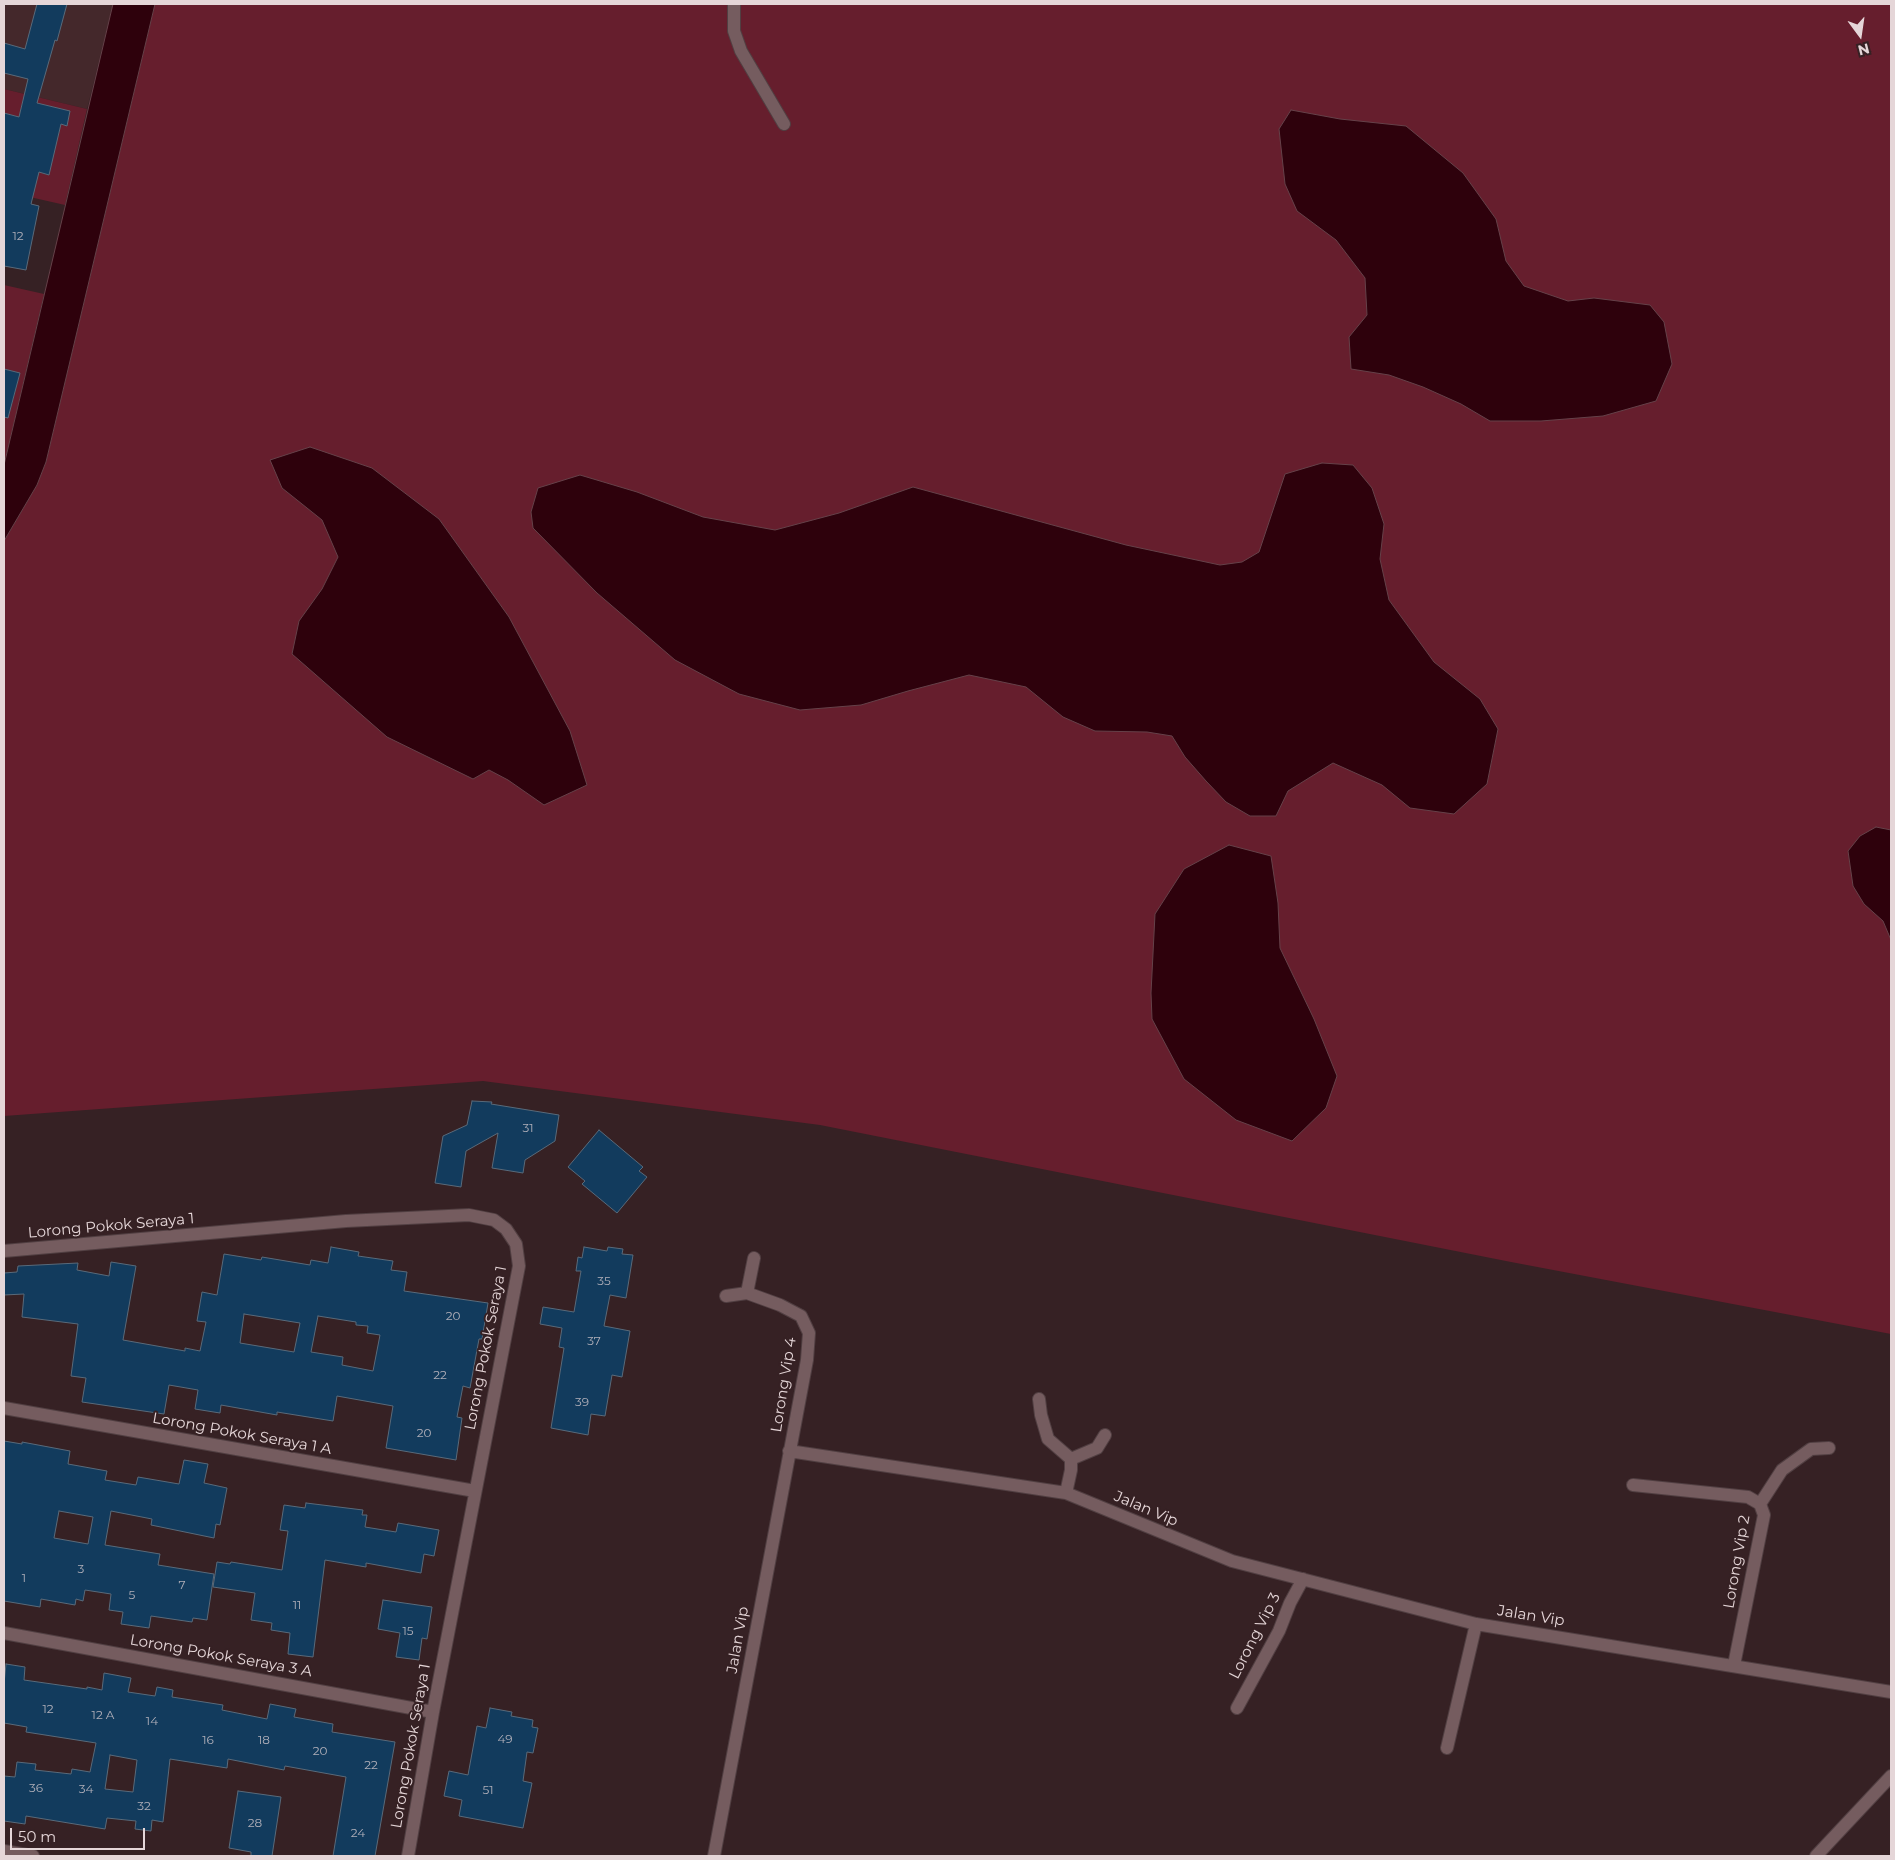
<!DOCTYPE html>
<style>
body{margin:0}
#map{position:relative;width:1895px;height:1860px;overflow:hidden;background:#362124;font-family:Montserrat,sans-serif}
canvas{display:block}
.frame{position:absolute;inset:0;border:5px solid #e5d6d8;pointer-events:none}
.north{position:absolute;left:1835px;top:10px;width:50px;height:50px;-webkit-text-stroke:4px #362124;paint-order:stroke;rotate:166deg;font-size:14px;font-weight:700;line-height:20px;text-align:center;color:#e5d6d8}
.north::after{content:'';display:block;margin:auto;width:18px;height:22px;background:#e5d6d8;clip-path:polygon(50% 0,100% 100%,50% 72%,0 100%)}
.scale{position:absolute;left:10px;top:1828px;width:135px;height:22px;box-sizing:border-box;border:2px solid #e5d6d8;border-top:0;padding-left:6px;font-size:15px;line-height:18px;white-space:nowrap;color:#e5d6d8;-webkit-text-stroke:4px #362124;paint-order:stroke}
</style>
<div id="map">
<canvas width="1895" height="1860"></canvas>
<div class="frame"></div>
<div class="north">N</div>
<div class="scale">50 m</div>
</div>
<script>
const ctx = document.querySelector('canvas').getContext('2d');
ctx.lineJoin = 'round';
function fill(path, color) { ctx.fillStyle = color; ctx.fill(path, 'evenodd'); }
const poly = rows => new Path2D(rows.map(r => 'M' + r).join(''));
function trace(path, color, width, dash) { ctx.strokeStyle = color; ctx.lineWidth = width; ctx.lineCap = dash ? 'butt' : 'round'; ctx.setLineDash(dash || []); ctx.stroke(path); }
function label(font, color, halo, rows, align = 'center') {
  ctx.font = font + ' Montserrat,sans-serif'; ctx.lineWidth = 4; ctx.setLineDash([]); ctx.textBaseline = 'middle'; ctx.strokeStyle = halo; ctx.fillStyle = color; for (const [text, x, y, turn = 0] of rows) {
    ctx.save(); ctx.translate(x, y); ctx.rotate((+turn || 0) * Math.PI / 180); ctx.textAlign = isNaN(turn) ? turn : align; if (halo) ctx.strokeText(text, 0, 0); ctx.fillText(text, 0, 0); ctx.restore();
  }
}
fill(poly([
 [4,4,113,4,87,109,4,89]
]), '#44282b');
fill(poly([
 [155,4,1891,4,1891,1334,1511,1262,820,1125,483,1081,4,1116,4,541,37,485,46,462],
 [4,89,87,109,65,205,21,195,39,172,48,175,61,124,67,125,70,111,23,100,19,117,4,113],
 [4,285,44,294,4,465,4,402,12,404,20,373,4,369]
]), '#661e2d');
const water = poly([
 [113,4,155,4,46,462,37,485,4,541,4,465,113,4],
 [1291,110,1340,119,1406,126,1463,173,1496,219,1506,261,1524,286,1568,301,1594,298,1650,305,1664,322,1672,364,1656,401,1603,416,1541,421,1490,421,1461,404,1423,387,1389,375,1351,369,1349,337,1367,315,1365,278,1336,240,1297,211,1285,184,1279,129,1291,110],
 [310,447,372,468,439,519,509,617,570,731,587,785,544,805,508,780,489,770,473,779,387,737,292,654,299,621,322,589,338,557,322,520,282,488,270,460,310,447],
 [1322,463,1353,465,1372,488,1384,524,1380,559,1389,600,1434,662,1480,699,1498,729,1487,784,1454,814,1410,808,1382,785,1333,763,1288,791,1276,816,1250,816,1226,802,1206,781,1185,757,1172,736,1147,732,1095,731,1063,717,1026,687,969,675,908,691,861,705,800,710,739,694,675,660,597,593,533,528,531,512,538,488,580,475,637,492,703,517,775,530,839,513,913,487,1126,545,1220,565,1242,562,1259,552,1285,474,1322,463],
 [1876,827,1891,830,1891,940,1883,921,1864,904,1853,886,1848,851,1860,836,1876,827],
 [1229,845,1271,856,1278,903,1280,948,1314,1019,1337,1076,1326,1108,1292,1141,1236,1120,1184,1079,1152,1019,1151,993,1155,914,1184,869,1229,845]
]);
fill(water, '#2e010c');
trace(water, '#654149', 1);
const building = poly([
 [37,4,67,4,57,41,55,40,37,103,70,111,67,126,61,124,49,175,39,172,31,204,39,206,26,270,4,266,4,113,19,117,28,79,4,73,4,43,25,49,37,4],
 [4,369,20,373,8,418,4,417,4,369],
 [472,1101,492,1102,491,1104,559,1115,555,1141,525,1160,523,1173,492,1168,498,1133,466,1151,461,1187,435,1183,443,1136,467,1125,472,1101],
 [599,1130,643,1167,639,1171,647,1177,617,1213,582,1184,585,1181,568,1167,599,1130],
 [331,1247,359,1252,358,1256,393,1261,391,1270,407,1272,404,1291,488,1303,482,1339,479,1339,470,1388,463,1386,457,1417,462,1418,456,1460,386,1448,393,1406,337,1396,333,1421,277,1412,277,1415,221,1405,220,1413,195,1409,198,1390,169,1385,164,1414,82,1402,86,1378,71,1376,78,1324,22,1317,24,1294,4,1295,4,1273,17,1272,18,1266,78,1263,77,1270,109,1276,111,1262,136,1266,123,1340,185,1351,185,1348,200,1351,206,1322,197,1321,202,1292,217,1295,224,1254,261,1260,262,1257,310,1265,311,1260,328,1263,331,1247],
 [244,1314,300,1323,294,1352,240,1343,244,1314],
 [318,1316,356,1322,356,1325,368,1326,367,1333,380,1335,373,1371,342,1365,343,1357,311,1352,318,1316],
 [584,1247,607,1251,608,1247,623,1249,622,1254,633,1255,626,1298,610,1295,604,1326,630,1331,622,1377,612,1375,605,1416,591,1414,588,1435,551,1428,564,1348,559,1347,562,1328,540,1324,543,1307,574,1312,581,1271,576,1271,578,1257,582,1258,584,1247],
 [4,1441,22,1444,22,1442,70,1451,68,1464,107,1471,105,1480,136,1485,138,1477,179,1484,184,1460,208,1464,204,1483,227,1488,220,1525,216,1524,214,1538,151,1525,152,1519,111,1511,105,1545,160,1554,158,1565,214,1574,207,1620,193,1618,192,1622,151,1616,149,1628,121,1624,123,1612,109,1610,111,1594,85,1590,83,1601,76,1599,75,1605,41,1599,40,1607,4,1601,4,1441],
 [59,1511,93,1517,88,1544,54,1538,59,1511],
 [306,1503,363,1510,362,1515,367,1515,365,1527,396,1532,398,1523,439,1530,434,1556,424,1554,421,1573,366,1563,366,1567,325,1560,313,1657,288,1654,290,1633,271,1630,272,1623,251,1620,255,1593,213,1587,217,1562,230,1564,231,1562,282,1570,288,1531,280,1530,284,1505,305,1508,306,1503],
 [383,1600,432,1607,427,1639,422,1638,419,1660,396,1657,400,1633,378,1629,383,1600],
 [6,1664,25,1667,24,1680,87,1689,87,1687,102,1690,104,1673,131,1678,128,1692,155,1696,157,1687,173,1690,172,1697,223,1705,222,1710,267,1719,270,1704,296,1709,294,1717,333,1724,332,1732,395,1742,375,1856,333,1856,346,1777,285,1766,284,1770,228,1759,227,1768,170,1759,163,1822,152,1820,151,1831,135,1829,136,1821,107,1818,105,1829,26,1816,25,1824,4,1821,4,1776,15,1777,17,1762,36,1764,35,1770,71,1774,72,1769,90,1772,96,1743,26,1732,27,1727,4,1723,4,1684,6,1664],
 [110,1755,137,1760,133,1792,105,1789,110,1755],
 [490,1708,512,1712,511,1716,533,1720,532,1727,538,1728,533,1753,527,1752,523,1781,532,1783,523,1828,459,1816,462,1800,444,1796,449,1771,468,1775,477,1726,486,1728,490,1708],
 [238,1791,281,1797,272,1856,251,1856,251,1852,229,1848,238,1791]
]);
fill(building, '#123b5d');
trace(building, '#596a7a', 1);
const minor = poly([
 [734,4,734,31,741,51,784,124],
 [4,1251,346,1221,469,1215,494,1220,506,1229,516,1244,519,1266,433,1712,408,1856],
 [747,1293,754,1258],
 [1039,1399,1041,1415,1048,1439,1071,1459],
 [4,1408,475,1491],
 [789,1451,1066,1493,1232,1561,1476,1624,1891,1692],
 [1633,1485,1748,1497,1760,1504,1764,1515,1734,1665],
 [1066,1493,1071,1470,1071,1459,1097,1448,1105,1435],
 [1760,1504,1782,1470,1811,1449,1829,1448],
 [4,1633,433,1712],
 [1237,1708,1279,1631,1290,1603,1303,1579],
 [1447,1748,1476,1624],
 [4,1851,33,1856],
 [714,1856,807,1360,809,1333,801,1316,780,1305,747,1293,726,1296],
 [1816,1856,1891,1776]
]);
trace(minor, '#513f42', 14);
trace(minor, '#755c5f', 12);
label('12px', '#b0afb9', null, [
 ["12",18,236],
 ["31",528,1128],
 ["35",604,1281],
 ["20",453,1316],
 ["37",594,1341],
 ["22",440,1375],
 ["39",582,1402],
 ["20",424,1433],
 ["3",81,1569],
 ["1",24,1578],
 ["7",182,1585],
 ["5",132,1595],
 ["11",297,1605],
 ["15",408,1631],
 ["12",48,1709],
 ["12 A",103,1715],
 ["14",152,1721],
 ["49",505,1739],
 ["16",208,1740],
 ["18",264,1740],
 ["20",320,1751],
 ["22",371,1765],
 ["36",36,1788],
 ["34",86,1789],
 ["51",488,1790],
 ["32",144,1806],
 ["28",255,1823],
 ["24",358,1833]
]);
label('15px', '#e5d6d8', '#362124', [
 ["Lorong Pokok Seraya 1",111,1226,-5],
 ["Lorong Pokok Seraya 1",486,1348,-79],
 ["Lorong Vip 4",784,1385,-81],
 ["Lorong Pokok Seraya 1 A",242,1434,10],
 ["Jalan Vip",1146,1509,23],
 ["Lorong Vip 2",1737,1562,-80],
 ["Jalan Vip",1531,1616,9],
 ["Lorong Vip 3",1255,1636,-63],
 ["Jalan Vip",738,1640,-80],
 ["Lorong Pokok Seraya 3 A",221,1656,10],
 ["Lorong Pokok Seraya 1",411,1746,-80]
]);
</script>
